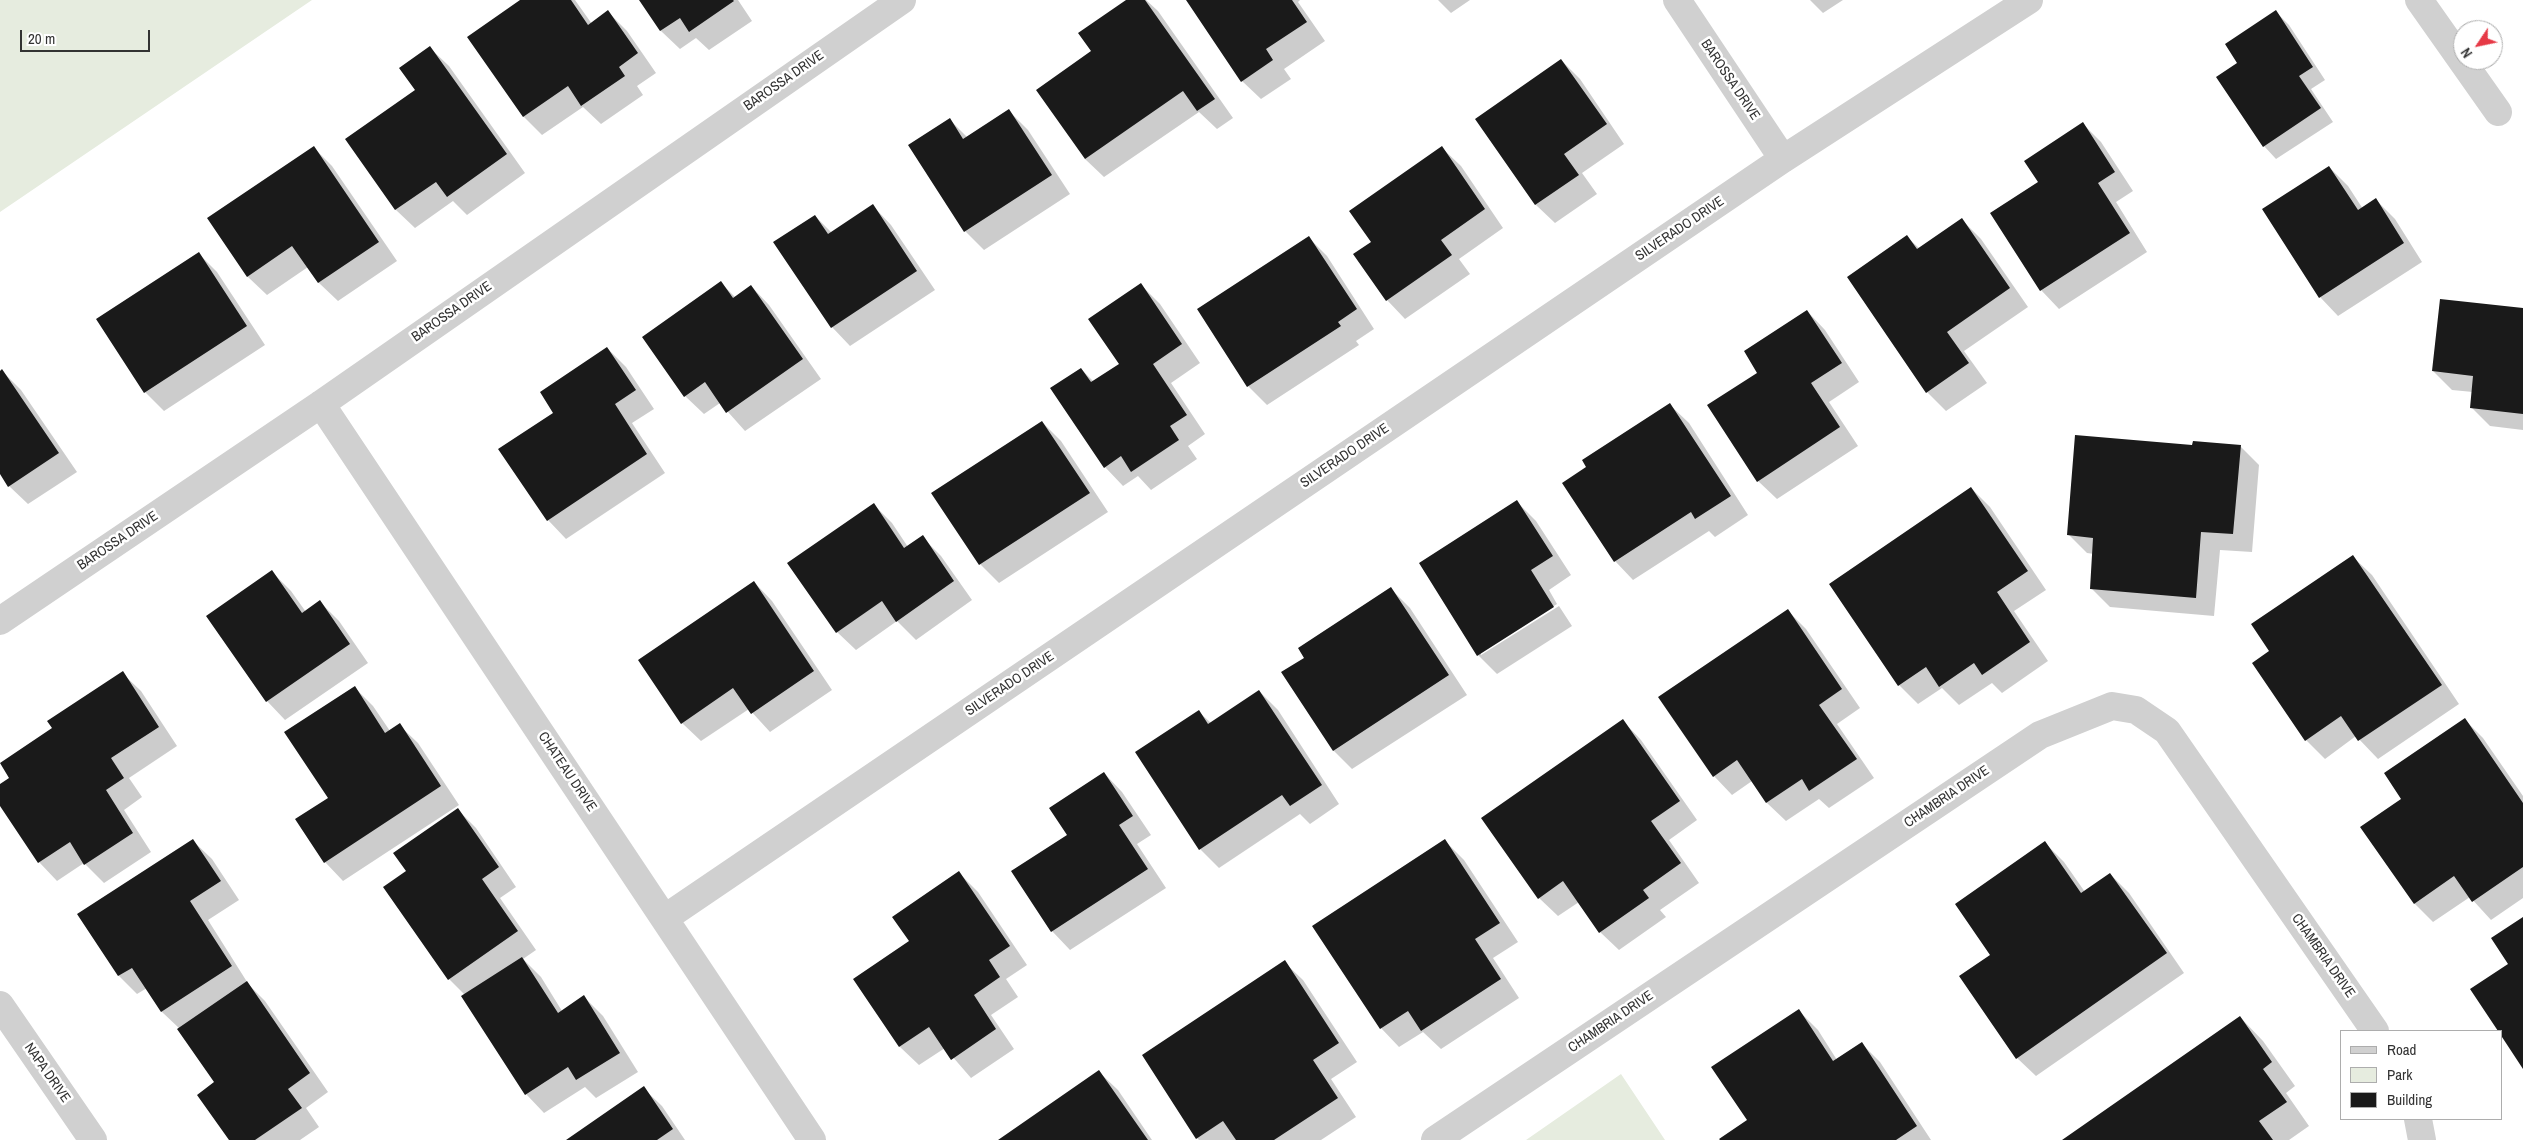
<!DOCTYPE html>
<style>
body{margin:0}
#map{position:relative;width:2523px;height:1140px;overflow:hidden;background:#fff;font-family:"Archivo Narrow",sans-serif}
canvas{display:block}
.legend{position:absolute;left:2340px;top:1030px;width:162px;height:90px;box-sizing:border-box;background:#fff;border:1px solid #adadad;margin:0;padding:6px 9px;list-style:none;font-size:15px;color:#333}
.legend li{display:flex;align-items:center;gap:10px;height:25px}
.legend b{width:25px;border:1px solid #adadad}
.north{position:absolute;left:2453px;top:20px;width:50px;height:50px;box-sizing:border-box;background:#fff;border:1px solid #adadad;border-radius:50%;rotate:236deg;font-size:14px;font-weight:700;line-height:20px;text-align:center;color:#333}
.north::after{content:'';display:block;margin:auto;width:18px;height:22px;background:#e63946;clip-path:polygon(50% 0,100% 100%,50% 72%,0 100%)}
.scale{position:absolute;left:20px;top:30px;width:130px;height:22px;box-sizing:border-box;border:2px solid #333;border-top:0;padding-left:6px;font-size:15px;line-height:18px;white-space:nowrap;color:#333;-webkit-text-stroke:4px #fff;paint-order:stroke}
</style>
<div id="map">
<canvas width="2523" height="1140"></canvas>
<ul class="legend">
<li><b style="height:6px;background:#d0d0d0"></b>Road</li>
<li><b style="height:14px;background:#e6ecdf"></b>Park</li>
<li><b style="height:14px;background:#1a1a1a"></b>Building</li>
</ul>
<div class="north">N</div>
<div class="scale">20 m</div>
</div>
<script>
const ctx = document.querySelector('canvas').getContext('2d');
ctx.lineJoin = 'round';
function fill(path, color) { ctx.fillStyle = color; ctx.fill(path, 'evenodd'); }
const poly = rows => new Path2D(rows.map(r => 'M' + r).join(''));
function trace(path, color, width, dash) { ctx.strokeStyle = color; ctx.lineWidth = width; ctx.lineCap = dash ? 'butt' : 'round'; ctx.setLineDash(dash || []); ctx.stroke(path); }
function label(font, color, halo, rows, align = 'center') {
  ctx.font = font + ' "Archivo Narrow",sans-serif'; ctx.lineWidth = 5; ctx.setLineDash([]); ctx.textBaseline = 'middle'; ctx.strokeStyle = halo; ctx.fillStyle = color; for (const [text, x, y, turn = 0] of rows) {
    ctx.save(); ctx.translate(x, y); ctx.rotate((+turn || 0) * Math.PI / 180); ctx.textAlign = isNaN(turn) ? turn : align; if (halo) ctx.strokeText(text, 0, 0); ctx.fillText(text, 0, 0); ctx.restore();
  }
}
fill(poly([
 [0,0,312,0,0,212],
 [1621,1074,1665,1140,1526,1140]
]), '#e6ecdf');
fill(poly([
 [522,0,575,0,592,24,608,12,627,31,656,73,637,86,643,95,601,124,583,107,542,135,523,116],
 [640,0,738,0,752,21,709,50,696,38,680,49,661,31],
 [1128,0,1146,0,1158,11,1233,118,1217,129,1199,112,1104,177,1085,159,1093,52],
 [1188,0,1300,0,1298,2,1325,41,1284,69,1291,79,1261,99,1242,81],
 [1438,0,1470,0,1451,13],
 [1810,0,1843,0,1823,13],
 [2276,12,2289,25,2325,80,2311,89,2333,122,2276,159,2264,146,2239,63],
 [430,48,449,66,525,173,467,215,453,201,415,228,396,210,347,140,417,90],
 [1561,60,1580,79,1624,144,1582,173,1597,194,1555,223,1536,205,1477,119],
 [1009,111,1028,130,1070,194,984,250,965,231,950,120,968,138],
 [2083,124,2101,142,2133,191,2116,202,2147,252,2059,309,2041,290,2039,183],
 [314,148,332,166,397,261,338,301,319,283,308,267,267,295,248,277,209,219],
 [1442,148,1461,166,1503,228,1459,259,1470,274,1405,319,1387,300,1373,243],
 [2329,167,2348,186,2363,209,2376,200,2395,219,2422,262,2338,316,2320,297],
 [873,206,891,225,935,290,850,346,832,327,815,216,832,233],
 [1962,220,1981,239,2028,307,1964,351,1987,383,1946,411,1927,392,1907,237,1920,249],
 [1309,238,1327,256,1374,329,1356,341,1359,345,1267,405,1248,386,1199,310],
 [199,254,217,272,265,345,164,411,145,392,98,319],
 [721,283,735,297,751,286,769,305,821,379,745,431,720,403,704,414,685,396],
 [1141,285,1160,304,1200,363,1171,383,1205,434,1188,446,1197,459,1151,490,1138,476,1123,486,1105,467,1081,369,1094,382,1120,365],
 [2523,310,2523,430,2490,426,2471,407,2473,392,2452,390,2433,371],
 [1807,311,1825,330,1859,382,1829,402,1858,446,1777,499,1758,481,1759,373],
 [607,348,626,367,654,409,632,423,665,473,566,539,548,520,555,413],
 [2,371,21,390,77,472,28,504,9,486,0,472,0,372],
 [1670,405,1689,423,1748,515,1715,537,1709,531,1633,580,1615,561],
 [1042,422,1061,441,1108,512,999,583,980,564,933,494],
 [2193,446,2240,446,2259,465,2252,552,2220,550,2214,616,2110,607,2091,588,2094,554,2087,553,2069,535],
 [1971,488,1990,507,2046,590,2014,611,2048,661,2002,693,1992,683,1959,705,1942,688,1918,704,1899,685],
 [1517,502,1536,521,1571,575,1549,590,1557,604,1481,652,1481,655,1559,606,1572,626,1497,674,1478,655],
 [874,505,892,523,908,547,922,537,941,556,972,600,916,640,897,621,856,650,837,632],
 [2353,557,2372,575,2459,704,2378,759,2356,736,2325,759,2306,740,2271,652],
 [272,572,291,591,306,612,320,602,339,621,368,663,285,720,267,701],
 [754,582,772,601,832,690,770,732,749,709,701,741,682,723],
 [1391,589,1410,608,1467,695,1352,769,1334,751,1283,673,1305,658],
 [1787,610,1806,629,1860,708,1837,724,1874,778,1829,808,1819,799,1786,821,1767,803,1752,781,1732,795,1714,776],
 [122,673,141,691,177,746,129,778,142,797,124,810,151,852,104,883,84,863,57,881,39,862,0,804,0,785,10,778,54,728],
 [354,687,373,706,390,731,399,725,418,743,459,805,343,881,325,862,329,798],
 [1259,691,1278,710,1339,804,1310,824,1300,814,1219,868,1200,849,1199,712,1211,723],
 [2464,719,2483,738,2523,796,2523,898,2491,920,2470,897,2433,922,2415,904,2403,799],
 [1623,721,1641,740,1697,820,1669,840,1699,883,1660,910,1666,917,1619,950,1600,932,1579,902,1558,916,1539,898],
 [1104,773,1122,792,1151,835,1137,844,1166,888,1070,950,1052,931,1069,835],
 [457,809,476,828,516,887,500,898,536,950,523,959,541,977,562,1011,584,997,603,1016,638,1072,596,1098,585,1087,544,1113,526,1094,465,995,449,979,408,871],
 [193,841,212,859,239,900,208,920,249,985,265,1001,328,1092,306,1108,319,1127,300,1140,230,1140,216,1083,180,1029,162,1012,147,988,137,994,119,976,78,915],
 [1445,841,1464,860,1518,942,1493,958,1519,998,1441,1049,1423,1032,1399,1047,1381,1028],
 [2045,843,2064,862,2085,892,2110,874,2129,893,2184,973,2036,1076,2017,1058],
 [959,873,978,892,1027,965,1006,979,1018,997,991,1015,1014,1049,971,1078,945,1048,919,1065,900,1047,855,979,910,942],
 [1284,962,1303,980,1357,1062,1331,1079,1356,1117,1321,1140,1199,1140,1197,1138],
 [1799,1011,1818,1030,1837,1060,1862,1044,1880,1062,1931,1140,1721,1140,1748,1121],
 [2240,1017,2263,1041,2295,1086,2286,1093,2309,1126,2289,1140,2065,1140],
 [1099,1072,1118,1090,1152,1140,1001,1140],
 [643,1088,662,1106,685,1140,568,1140]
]), '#0003');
fill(poly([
 [520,0,571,0,588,25,608,10,638,53,619,67,625,76,581,106,568,86,523,117,467,37],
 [639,0,733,0,734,1,689,32,680,18,660,31],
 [1126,0,1145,0,1215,99,1197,111,1183,91,1085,159,1036,90,1091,51,1078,33],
 [1186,0,1292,0,1307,22,1266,49,1273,60,1241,82],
 [2276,10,2313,67,2299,76,2321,108,2263,147,2216,77,2237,63,2225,44],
 [430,46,507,154,447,197,436,182,395,210,345,139,415,90,399,68],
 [1561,59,1607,124,1564,154,1579,175,1535,205,1475,119],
 [1009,109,1052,175,964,232,908,145,950,118,963,139],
 [2083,122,2115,172,2098,183,2130,233,2040,291,1990,213,2038,182,2024,161],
 [314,146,379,242,318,283,292,246,247,277,207,218],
 [1442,146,1485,209,1441,240,1452,255,1386,301,1353,254,1371,242,1349,211],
 [2329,166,2358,210,2376,198,2404,243,2319,298,2262,209],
 [873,204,917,271,831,328,773,242,815,215,828,234],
 [1962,218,2010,288,1947,332,1969,363,1926,393,1847,277,1907,235,1917,249],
 [1309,236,1357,309,1338,322,1341,326,1247,387,1197,309],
 [199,252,247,326,144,393,96,319],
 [721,281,733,298,751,285,803,359,726,413,705,382,684,397,642,337],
 [1141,283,1182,344,1153,364,1187,415,1170,426,1179,440,1131,472,1121,456,1104,468,1050,388,1081,368,1091,382,1119,364,1088,319],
 [2440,299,2523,308,2523,414,2470,408,2473,376,2432,371],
 [1807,310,1842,363,1811,383,1840,427,1757,482,1707,405,1757,373,1744,351],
 [607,347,636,390,615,404,647,454,547,521,498,449,553,413,540,392],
 [2,369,59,453,8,487,0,474,0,371],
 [1670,403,1731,496,1695,519,1691,512,1614,562,1562,483,1586,467,1582,460],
 [1042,421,1090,493,979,565,931,493],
 [2075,435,2192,445,2193,441,2241,445,2233,534,2201,532,2196,598,2090,589,2093,538,2067,535],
 [1971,487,2028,571,1997,592,2030,642,1982,675,1974,663,1939,687,1926,667,1898,686,1829,584],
 [1517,500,1553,556,1531,570,1554,607,1477,656,1419,563],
 [874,503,904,548,923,535,954,581,896,622,882,601,836,633,787,563],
 [2353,555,2442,685,2358,741,2341,716,2305,741,2252,663,2269,651,2251,624],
 [272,570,302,613,320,600,350,644,266,702,206,616],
 [754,581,814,671,751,714,733,688,681,724,638,660],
 [1391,587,1449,675,1333,751,1281,672,1304,658,1298,648],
 [1788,609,1842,689,1819,705,1857,759,1809,791,1802,779,1766,803,1737,760,1713,777,1658,697],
 [123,671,159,727,111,758,124,778,106,790,133,833,84,865,70,842,38,863,0,806,0,784,9,778,0,763,52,728,47,721],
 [355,686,385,733,400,723,441,786,324,863,295,819,328,798,284,732],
 [1259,690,1322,785,1290,806,1282,795,1199,850,1135,752,1199,710,1208,724],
 [2465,718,2523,803,2523,867,2472,902,2454,876,2414,904,2360,827,2401,799,2384,773],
 [1623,719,1680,801,1651,821,1681,863,1643,890,1649,898,1599,933,1563,881,1538,899,1481,818],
 [1104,772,1133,816,1119,825,1148,869,1051,932,1011,871,1067,835,1049,808],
 [458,808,499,867,482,879,518,931,448,980,383,887,406,871,393,853],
 [193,839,221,881,190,901,232,966,161,1012,132,968,118,976,77,914],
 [1445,839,1500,923,1475,939,1501,979,1421,1031,1408,1011,1380,1029,1312,926],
 [2045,841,2081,893,2110,873,2167,953,2016,1059,1959,976,1990,955,1955,904],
 [959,871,1010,946,989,960,1000,977,974,995,996,1029,951,1060,929,1027,899,1047,853,979,909,941,892,917],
 [2523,917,2523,1069,2502,1037,2502,1031,2498,1031,2470,989,2508,964,2491,938],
 [522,957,558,1013,584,995,620,1053,576,1080,568,1067,525,1095,461,996],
 [1285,960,1339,1043,1313,1060,1338,1098,1274,1140,1236,1140,1223,1121,1196,1139,1142,1055],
 [247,981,310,1073,288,1089,302,1108,255,1140,229,1140,197,1095,214,1082,177,1029],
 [1799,1009,1833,1061,1862,1042,1917,1126,1896,1140,1720,1140,1719,1139,1747,1120,1711,1067],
 [2240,1016,2272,1062,2263,1069,2287,1102,2259,1121,2273,1140,2062,1140],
 [1099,1070,1148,1140,998,1140],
 [644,1086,673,1129,657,1140,566,1140]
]), '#1a1a1a');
trace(poly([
 [1677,0,1783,159],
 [2419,0,2498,112],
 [321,404,812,1140],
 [0,621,321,404,902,0],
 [665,918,1783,159,2029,0],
 [0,1005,93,1140],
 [2418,1119,2422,1140],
 [1435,1140,2040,735,2112,706,2136,710,2167,731,2375,1031]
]), '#d0d0d0', 28);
label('14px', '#333', '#fff', [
 ["BAROSSA DRIVE",1730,80,56],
 ["BAROSSA DRIVE",784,81,-35],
 ["SILVERADO DRIVE",1680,229,-34],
 ["BAROSSA DRIVE",452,312,-35],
 ["SILVERADO DRIVE",1345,456,-34],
 ["BAROSSA DRIVE",118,541,-34],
 ["SILVERADO DRIVE",1010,684,-34],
 ["CHATEAU DRIVE",567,772,56],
 ["CHAMBRIA DRIVE",1947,797,-34],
 ["CHAMBRIA DRIVE",2323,956,55],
 ["CHAMBRIA DRIVE",1611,1022,-34],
 ["NAPA DRIVE",47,1073,55]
]);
</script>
